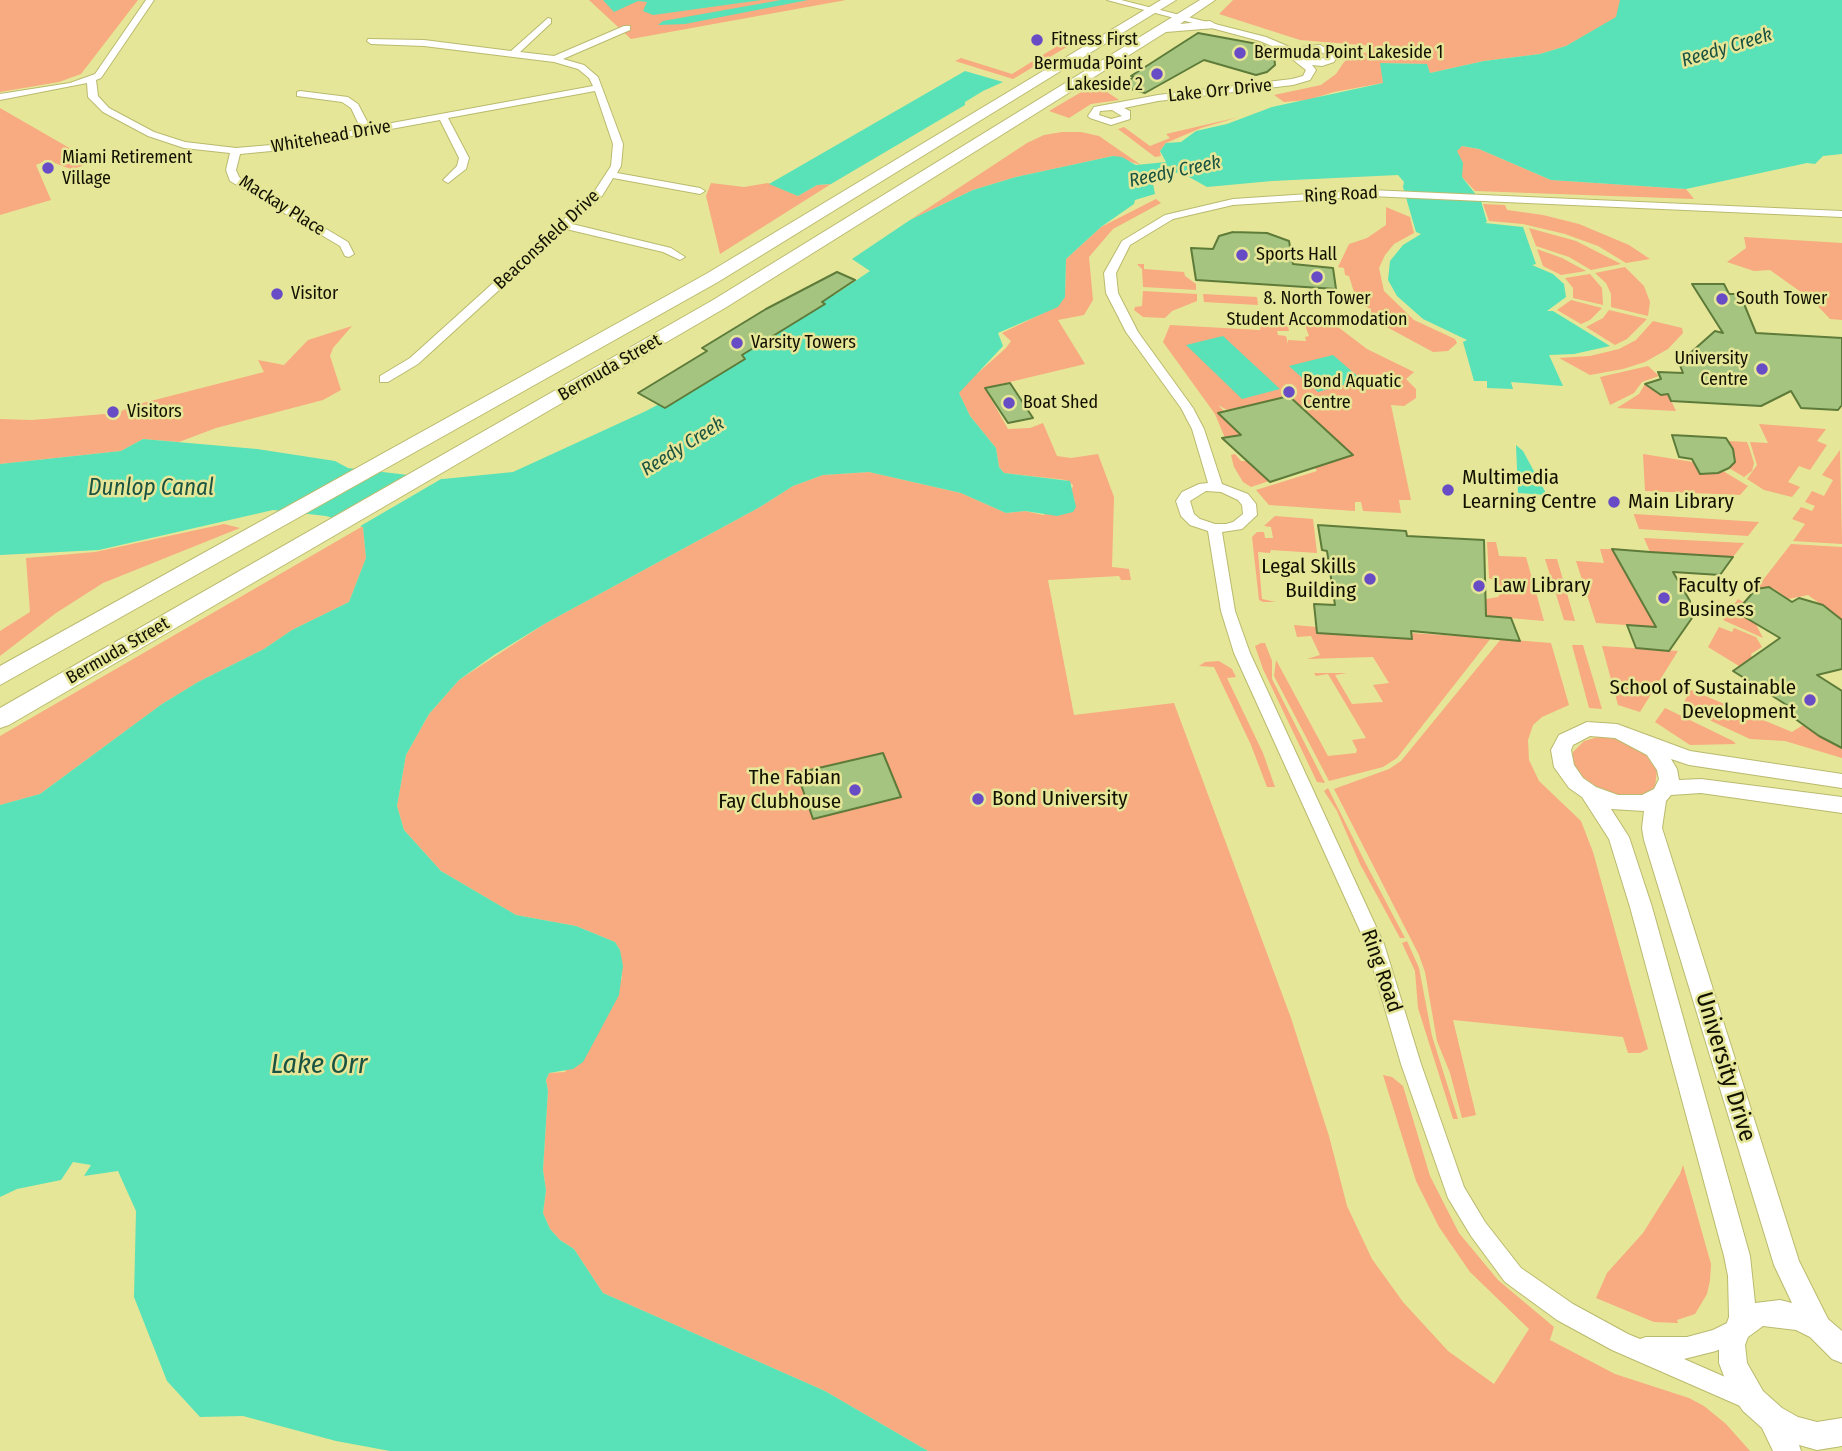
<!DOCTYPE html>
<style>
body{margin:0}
canvas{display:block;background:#e5e698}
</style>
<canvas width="1842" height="1451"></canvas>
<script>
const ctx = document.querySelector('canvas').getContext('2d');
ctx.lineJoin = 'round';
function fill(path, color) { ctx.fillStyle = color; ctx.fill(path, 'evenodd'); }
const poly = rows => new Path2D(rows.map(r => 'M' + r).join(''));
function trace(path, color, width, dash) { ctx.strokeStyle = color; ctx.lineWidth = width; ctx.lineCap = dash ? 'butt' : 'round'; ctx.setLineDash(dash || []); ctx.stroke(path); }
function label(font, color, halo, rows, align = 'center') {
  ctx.font = font + ' "Fira Sans Condensed",sans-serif'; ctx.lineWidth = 5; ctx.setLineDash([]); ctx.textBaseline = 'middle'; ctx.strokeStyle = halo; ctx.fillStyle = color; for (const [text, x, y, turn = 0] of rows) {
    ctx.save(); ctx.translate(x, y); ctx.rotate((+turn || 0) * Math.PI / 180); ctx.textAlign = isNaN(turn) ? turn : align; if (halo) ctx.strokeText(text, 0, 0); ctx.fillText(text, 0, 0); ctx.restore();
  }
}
fill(poly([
 [0,0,138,0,81,74,59,82,0,92],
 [589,0,846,0,631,39],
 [1233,0,1620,0,1620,3,1617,17,1566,46,1540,54,1484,61,1430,73,1426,64,1381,63,1383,83,1334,92,1308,100,1284,102,1274,95,1321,85,1336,74,1344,62,1352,56,1372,51,1373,46,1300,40,1219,14],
 [1072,37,1080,39,1013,79,955,61,961,58,1012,74],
 [1095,84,1119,100,1091,104,1069,118,1049,111],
 [0,108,92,161,73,170,47,160,36,165,51,200,0,215],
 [1239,117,1201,128,1166,143,1160,151,1161,156,1155,157,1118,129,1124,127,1150,146,1170,138,1166,134],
 [1062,132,1081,132,1099,136,1141,165,1113,156,1016,177,973,190,910,220,1027,143,1044,135],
 [1462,146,1479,149,1551,180,1686,189,1694,199,1475,191,1462,177,1456,151],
 [711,183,744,187,768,183,798,196,817,185,831,184,720,254,706,196],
 [1156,199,1161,203,1113,229,1089,257,1093,300,1084,315,1058,320,1085,364,985,388,1008,429,1030,428,1043,423,1057,456,1071,458,1098,454,1114,497,1112,567,1129,569,1131,580,1121,580,1119,576,1048,580,1074,715,1174,703,1291,1018,1329,1136,1347,1206,1372,1259,1403,1302,1448,1351,1494,1384,1529,1329,1470,1272,1439,1227,1416,1181,1383,1075,1392,1077,1403,1086,1430,1176,1459,1233,1498,1280,1554,1327,1550,1340,1615,1374,1689,1398,1704,1406,1726,1424,1750,1451,928,1451,825,1391,603,1293,574,1249,560,1240,550,1229,543,1213,546,1190,543,1170,548,1091,546,1080,549,1073,565,1072,622,978,620,950,615,942,576,926,516,915,441,871,404,830,397,806,406,755,429,714,459,680,546,623,760,507,793,486,823,475,869,472,961,493,1006,513,1025,511,1043,515,1075,501,1071,493,1073,485,1066,480,1004,473,999,467,996,448,970,416,959,393,962,387,1006,348,1011,341,1002,333,1058,306,1065,297,1066,259,1101,227],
 [1483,204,1505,205,1507,210,1543,215,1579,224,1629,245,1650,259,1626,263,1598,246,1565,234,1523,224,1489,221],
 [1386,207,1410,217,1414,233,1394,244,1385,255,1379,268,1384,291,1414,320,1455,339,1457,343,1448,351,1433,352,1383,325,1371,315,1371,309,1357,302,1349,276,1345,275,1344,268,1338,267,1349,244,1367,238,1386,225],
 [1529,228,1576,241,1621,264,1591,270,1569,257,1536,246],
 [1744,237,1842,243,1842,320,1830,319,1812,300,1770,270,1754,271,1727,262,1746,248],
 [1537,249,1562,258,1586,271,1561,275,1543,266],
 [1137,264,1144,264,1144,269,1184,272,1185,276,1196,284,1196,290,1143,287,1142,269],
 [1625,267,1644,286,1650,302,1648,316,1611,307,1611,294,1606,283,1595,273],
 [1590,274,1602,288,1603,305,1573,298,1573,288,1565,278],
 [1143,291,1197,294,1197,301,1172,311,1165,318,1143,317,1134,310,1135,307,1142,306],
 [1203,294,1257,297,1258,305,1204,302],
 [1571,300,1602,308,1590,320,1581,324,1557,310],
 [1609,310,1647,319,1627,339,1615,345,1586,327,1603,318],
 [1653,321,1682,328,1683,333,1668,349,1645,362,1623,369,1590,375,1559,358,1590,356,1619,349,1636,340],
 [1261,322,1288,325,1289,331,1277,331,1278,335,1286,336,1288,344,1288,340,1306,341,1305,337,1309,336,1305,325,1338,327,1367,349,1414,372,1406,379,1416,389,1416,398,1404,406,1391,405,1411,500,1399,500,1401,513,1363,511,1361,502,1355,502,1355,511,1269,505,1256,490,1317,471,1314,466,1352,454,1289,396,1251,406,1257,419,1244,406,1227,410,1218,405,1224,411,1219,413,1241,435,1225,438,1215,414,1163,342,1170,325,1260,330],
 [352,326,333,348,330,356,341,390,323,400,216,428,179,442,143,439,121,451,0,464,0,419,32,420,117,413,135,405,264,372,258,360,284,365,308,340],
 [1648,366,1659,376,1642,382,1634,393,1610,405,1600,377],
 [1645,384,1661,395,1668,394,1676,411,1617,408,1639,394],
 [1759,424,1826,429,1817,441,1827,445,1810,470,1799,466,1788,482,1800,487,1792,497,1764,490,1747,479,1757,465,1750,442,1768,443],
 [1728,441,1747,442,1749,447,1754,463,1752,471,1744,477,1729,468,1735,462,1733,449],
 [1840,450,1842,544,1793,541,1805,524,1792,519,1801,507,1812,511,1815,506,1805,502,1812,491,1824,496,1833,480,1822,475],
 [1235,454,1241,461,1247,461,1269,481,1251,487,1243,482,1234,467,1231,455],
 [1643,454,1693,462,1701,474,1723,471,1748,486,1740,495,1645,491],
 [1634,515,1634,514,1759,522,1748,536,1639,529],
 [1275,516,1313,519,1317,553,1271,550,1270,553,1258,552,1262,599,1276,602,1263,602,1259,600,1252,537,1257,532,1264,532,1265,538,1273,538,1271,527,1264,526],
 [224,524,240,528,103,583,56,613,0,656,0,631,30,612,26,558,95,552],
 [363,526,366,558,349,602,292,630,264,649,198,682,162,704,40,794,0,805,0,736],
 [1644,538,1744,543,1733,557,1650,552],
 [1487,542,1496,542,1499,556,1526,557,1544,621,1486,616,1486,599,1498,597,1503,590,1498,582,1489,578],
 [1791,544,1842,547,1842,620,1808,595,1788,599,1773,588,1756,589],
 [1600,549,1612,549,1656,627,1596,623,1576,561,1604,563],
 [1545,559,1557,559,1575,621,1564,620],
 [1738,599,1745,603,1763,638,1723,620],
 [1294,625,1317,627,1318,633,1412,639,1411,633,1491,638,1397,758,1383,767,1329,781,1274,676,1276,660,1328,756,1356,753,1357,750,1352,740,1366,738,1328,674,1316,676,1314,673,1347,673,1335,675,1352,704,1383,702,1373,685,1389,683,1373,657,1307,659,1320,655,1311,636,1297,637],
 [1719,627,1732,632,1734,628,1756,637,1762,647,1751,654,1752,658,1739,666,1708,647],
 [1501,639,1551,643,1569,705,1542,717,1533,725,1528,740,1529,760,1539,781,1581,821,1593,852,1648,1049,1640,1053,1628,1053,1623,1037,1453,1020,1476,1115,1462,1118,1450,1073,1437,1041,1425,972,1419,955,1334,789,1389,769,1401,761],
 [1261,643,1265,643,1272,661,1272,679,1325,783,1317,782,1263,669,1255,646],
 [1572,645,1583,645,1602,709,1589,708],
 [1602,646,1678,651,1640,712,1618,705],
 [1219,661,1232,669,1236,677,1227,678,1263,753,1275,787,1267,787,1251,745,1214,667,1199,666,1205,662],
 [1691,690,1792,732,1803,725,1842,748,1842,758,1785,741,1750,739,1681,707],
 [1665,708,1733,741,1736,744,1690,745,1655,722],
 [1598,737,1618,739,1646,755,1657,771,1655,787,1641,796,1630,797,1605,793,1585,782,1573,764,1573,752,1584,741],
 [1328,788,1366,864,1405,938,1400,938,1360,864,1337,811,1324,791],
 [1407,941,1419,968,1432,1036,1458,1119,1453,1119,1418,1008,1415,971,1402,943],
 [1683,1165,1711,1264,1710,1280,1707,1294,1695,1314,1677,1320,1678,1323,1654,1322,1596,1298,1607,1273,1643,1233,1680,1174]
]), '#f8aa80');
fill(poly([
 [603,0,762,0,653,15,643,11,647,2,638,1,614,12],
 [781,0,808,0,685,24,658,25,663,21],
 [1620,0,1842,0,1842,154,1823,156,1815,164,1807,163,1686,189,1551,180,1479,149,1462,146,1457,151,1463,163,1462,177,1481,201,1487,222,1485,223,1523,227,1536,264,1532,265,1553,274,1564,284,1566,297,1547,311,1553,311,1610,346,1574,354,1549,355,1563,386,1511,382,1513,389,1487,388,1487,381,1474,381,1463,342,1467,340,1423,319,1397,296,1388,280,1390,261,1403,245,1421,234,1416,232,1403,187,1404,182,1398,175,1272,181,1207,187,1180,172,1152,179,1155,194,1135,200,1134,204,1101,227,1066,259,1065,297,1058,307,998,333,1003,346,959,393,970,416,996,448,999,467,1004,473,1070,481,1076,507,1073,512,1057,516,1025,511,1006,513,961,493,869,472,823,475,793,486,760,507,546,623,494,655,459,680,429,714,406,755,397,806,404,830,441,871,516,915,576,926,615,942,620,950,623,966,619,995,588,1053,583,1062,573,1069,549,1073,546,1080,548,1091,543,1170,546,1190,543,1213,550,1229,560,1240,574,1249,603,1293,825,1391,928,1451,390,1451,336,1441,243,1416,200,1417,167,1381,134,1297,136,1211,118,1171,84,1176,91,1165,73,1162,61,1180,17,1189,0,1197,0,805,40,794,162,704,198,682,264,649,292,630,349,602,366,558,363,527,326,516,273,510,99,550,0,555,0,464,121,451,143,439,257,449,335,461,348,468,443,479,513,472,646,411,745,359,742,355,825,304,818,300,836,294,870,271,852,259,910,220,973,190,1016,177,1113,156,1122,157,1136,165,1166,162,1160,151,1166,143,1181,142,1196,131,1227,124,1272,107,1383,83,1380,63,1427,64,1430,73,1484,61,1540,54,1566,46,1616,17],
 [965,71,1003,82,983,91,965,102,965,105,831,184,817,185,798,196,769,184],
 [1223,336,1280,389,1242,399,1186,345],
 [1333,355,1362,380,1318,392,1289,366],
 [1516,445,1523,451,1547,495,1518,493]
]), '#59e2b7');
fill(poly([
 [418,472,448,475,357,528,332,521]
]), '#e5e698');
const building = poly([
 [1198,33,1263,45,1274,55,1275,65,1267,72,1256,75,1204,60,1145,93,1121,86,1134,77,1131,76,1198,33],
 [1233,232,1267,233,1289,241,1293,264,1333,268,1336,289,1196,280,1191,248,1213,249,1219,236,1233,232],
 [837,272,855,280,822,302,825,304,742,355,745,359,665,408,638,393,707,351,702,348,766,309,837,272],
 [1692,284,1724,284,1729,294,1740,294,1756,333,1842,338,1842,405,1838,410,1801,408,1791,391,1761,406,1671,401,1668,394,1661,395,1645,384,1661,379,1658,372,1683,373,1679,363,1715,331,1723,333,1692,284],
 [1010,383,1033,418,1008,423,985,388,1010,383],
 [1289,396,1353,455,1270,482,1222,438,1241,435,1218,413,1289,396],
 [1672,435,1726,438,1733,449,1735,462,1729,468,1718,473,1700,474,1692,459,1679,457,1672,435],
 [1318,525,1406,531,1407,536,1484,540,1486,616,1511,618,1520,641,1411,631,1412,639,1317,633,1314,604,1335,605,1327,551,1322,550,1318,525],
 [1612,549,1650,552,1733,557,1720,575,1673,572,1690,601,1692,618,1669,651,1636,648,1627,625,1656,627,1612,549],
 [1769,587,1792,602,1799,598,1823,605,1842,620,1842,669,1817,675,1842,691,1842,748,1819,736,1787,713,1793,709,1733,671,1780,638,1736,612,1756,589,1769,587],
 [883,753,901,797,813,819,797,773,883,753]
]);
fill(building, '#a4c480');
trace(building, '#5e7b3a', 2);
const minor = poly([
 [146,0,154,0,101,78,96,80,98,96,109,108,154,132,185,142,236,148,271,145,361,129,351,108,342,102,297,96,297,92,300,91,348,97,358,104,370,127,593,86,589,78,578,69,554,62,424,46,371,44,367,41,368,39,424,40,511,51,548,18,551,19,551,23,520,52,554,56,624,26,630,26,630,30,563,59,584,65,598,77,623,144,621,166,617,173,700,188,705,191,700,194,613,178,602,196,572,224,671,248,685,257,680,260,663,252,566,229,418,364,388,382,380,382,380,376,410,358,594,192,611,166,613,144,595,91,448,118,469,158,466,169,448,183,443,180,457,166,459,158,440,120,271,151,240,154,236,170,239,177,348,242,354,254,349,257,345,256,340,246,230,181,226,170,230,153,184,148,148,136,103,112,88,97,87,83,0,100,0,94,70,83,95,74,146,0],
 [1107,0,1121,0,1266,37,1292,48,1320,45,1338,55,1334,62,1322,66,1312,65,1316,70,1310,80,1293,85,1158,101,1124,108,1130,111,1130,119,1111,125,1090,118,1088,116,1094,107,1158,95,1292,79,1303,76,1306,70,1292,59,1291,54,1260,41,1107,0],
 [1319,51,1329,56,1328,58,1306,59,1299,56,1299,52,1319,51],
 [1112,110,1122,116,1111,119,1099,115,1100,111,1112,110],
 [1370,190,1842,211,1842,217,1370,196,1233,205,1173,219,1130,245,1116,273,1118,293,1138,332,1193,408,1204,429,1222,484,1248,494,1256,504,1257,515,1242,529,1222,532,1235,611,1250,653,1384,944,1421,1064,1464,1187,1485,1222,1521,1268,1573,1304,1628,1334,1640,1339,1646,1337,1687,1337,1713,1330,1737,1318,1745,1321,1748,1329,1745,1337,1716,1351,1684,1359,1755,1390,1758,1398,1755,1406,1747,1409,1612,1350,1557,1320,1505,1282,1471,1236,1448,1198,1401,1064,1366,944,1234,653,1221,611,1208,531,1190,525,1181,516,1176,501,1182,492,1199,484,1208,483,1192,429,1181,408,1126,332,1106,293,1104,273,1122,241,1165,215,1233,199,1370,190],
 [1206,491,1221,492,1238,500,1242,505,1243,514,1233,522,1226,524,1215,524,1200,519,1194,514,1190,501,1206,491]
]);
const tertiary = poly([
 [1587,722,1617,724,1690,751,1842,774,1842,788,1689,765,1671,759,1677,769,1679,780,1701,779,1842,797,1842,813,1701,793,1671,795,1666,801,1662,828,1799,1261,1828,1319,1842,1331,1842,1363,1832,1359,1810,1337,1796,1330,1763,1326,1748,1337,1745,1345,1747,1363,1763,1391,1782,1408,1798,1417,1817,1422,1842,1418,1842,1446,1817,1450,1799,1445,1801,1451,1773,1451,1762,1428,1743,1411,1730,1392,1719,1363,1719,1345,1729,1317,1728,1276,1724,1256,1630,907,1609,839,1582,797,1569,788,1554,767,1551,750,1559,735,1587,722],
 [1590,736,1615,738,1647,755,1657,770,1659,779,1654,789,1642,795,1618,795,1596,787,1583,778,1574,765,1571,750,1573,745,1590,736],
 [1611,809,1644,811,1642,828,1644,840,1774,1265,1792,1303,1780,1300,1755,1303,1750,1256,1652,907,1629,837,1611,809]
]);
const primary = poly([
 [1161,0,1176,0,718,282,0,685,0,666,706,274,1161,0],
 [1200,0,1215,0,1180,24,1210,21,1217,25,1215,28,1166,32,725,308,9,725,0,728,0,708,713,300,1200,0]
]);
trace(minor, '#baba6e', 2);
trace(tertiary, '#baba6e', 2);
trace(primary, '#baba6e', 2);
fill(minor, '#fff');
fill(tertiary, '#fff');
fill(primary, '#fff');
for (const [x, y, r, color] of [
 [1037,40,7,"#684cc5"],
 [1240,53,7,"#684cc5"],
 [1157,74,7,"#684cc5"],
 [48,168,7,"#684cc5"],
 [1242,255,7,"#684cc5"],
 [1317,277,7,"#684cc5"],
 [277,294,7,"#684cc5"],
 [1722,299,7,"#684cc5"],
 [737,343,7,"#684cc5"],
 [1762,369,7,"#684cc5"],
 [1289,392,7,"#684cc5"],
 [1009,403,7,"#684cc5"],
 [113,412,7,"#684cc5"],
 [1448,490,7,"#684cc5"],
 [1614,502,7,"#684cc5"],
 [1370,579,7,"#684cc5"],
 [1479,586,7,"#684cc5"],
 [1664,598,7,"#684cc5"],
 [1810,700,7,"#684cc5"],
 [855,790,7,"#684cc5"],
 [978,799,7,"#684cc5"]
]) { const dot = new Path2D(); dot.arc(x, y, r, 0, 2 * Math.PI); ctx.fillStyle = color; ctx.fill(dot); trace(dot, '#e5e698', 2.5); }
label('18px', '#121100', '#e5e698', [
 ["Fitness First",1051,40],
 ["Bermuda Point Lakeside 1",1254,53],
 ["Bermuda Point",1143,64,"right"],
 ["Lakeside 2",1143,85,"right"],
 ["Miami Retirement",62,158],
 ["Village",62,179],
 ["Sports Hall",1256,255],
 ["Visitor",291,294],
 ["8. North Tower",1317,299,"center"],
 ["Student Accommodation",1317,320,"center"],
 ["South Tower",1736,299],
 ["Varsity Towers",751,343],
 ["University",1748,359,"right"],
 ["Centre",1748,380,"right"],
 ["Bond Aquatic",1303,382],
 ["Centre",1303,403],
 ["Boat Shed",1023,403],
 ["Visitors",127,412]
], 'left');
label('18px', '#121100', '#e5e698', [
 ["Lake Orr Drive",1220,91,-6],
 ["Whitehead Drive",331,137,-10],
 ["Ring Road",1341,195,-3],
 ["Mackay Place",282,206,32],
 ["Beaconsfield Drive",547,240,-43],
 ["Bermuda Street",610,368,-30],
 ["Bermuda Street",118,651,-30]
]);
label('italic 19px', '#1a5341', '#e5e698', [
 ["Reedy Creek",1727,48,-17],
 ["Reedy Creek",1175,172,-12],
 ["Reedy Creek",683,447,-32]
]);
label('21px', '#121100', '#e5e698', [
 ["Multimedia",1462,478],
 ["Learning Centre",1462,502],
 ["Main Library",1628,502],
 ["Legal Skills",1356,567,"right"],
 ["Building",1356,591,"right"],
 ["Law Library",1493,586],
 ["Faculty of",1678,586],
 ["Business",1678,610],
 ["School of Sustainable",1796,688,"right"],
 ["Development",1796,712,"right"],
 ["The Fabian",841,778,"right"],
 ["Fay Clubhouse",841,802,"right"],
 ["Bond University",992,799]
], 'left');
label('21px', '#121100', '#e5e698', [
 ["Ring Road",1381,971,71]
]);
label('italic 23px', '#1a5341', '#e5e698', [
 ["Dunlop Canal",151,489]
]);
label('24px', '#121100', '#e5e698', [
 ["University Drive",1725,1067,73]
]);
label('italic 28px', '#1a5341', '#e5e698', [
 ["Lake Orr",319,1065]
]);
</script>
